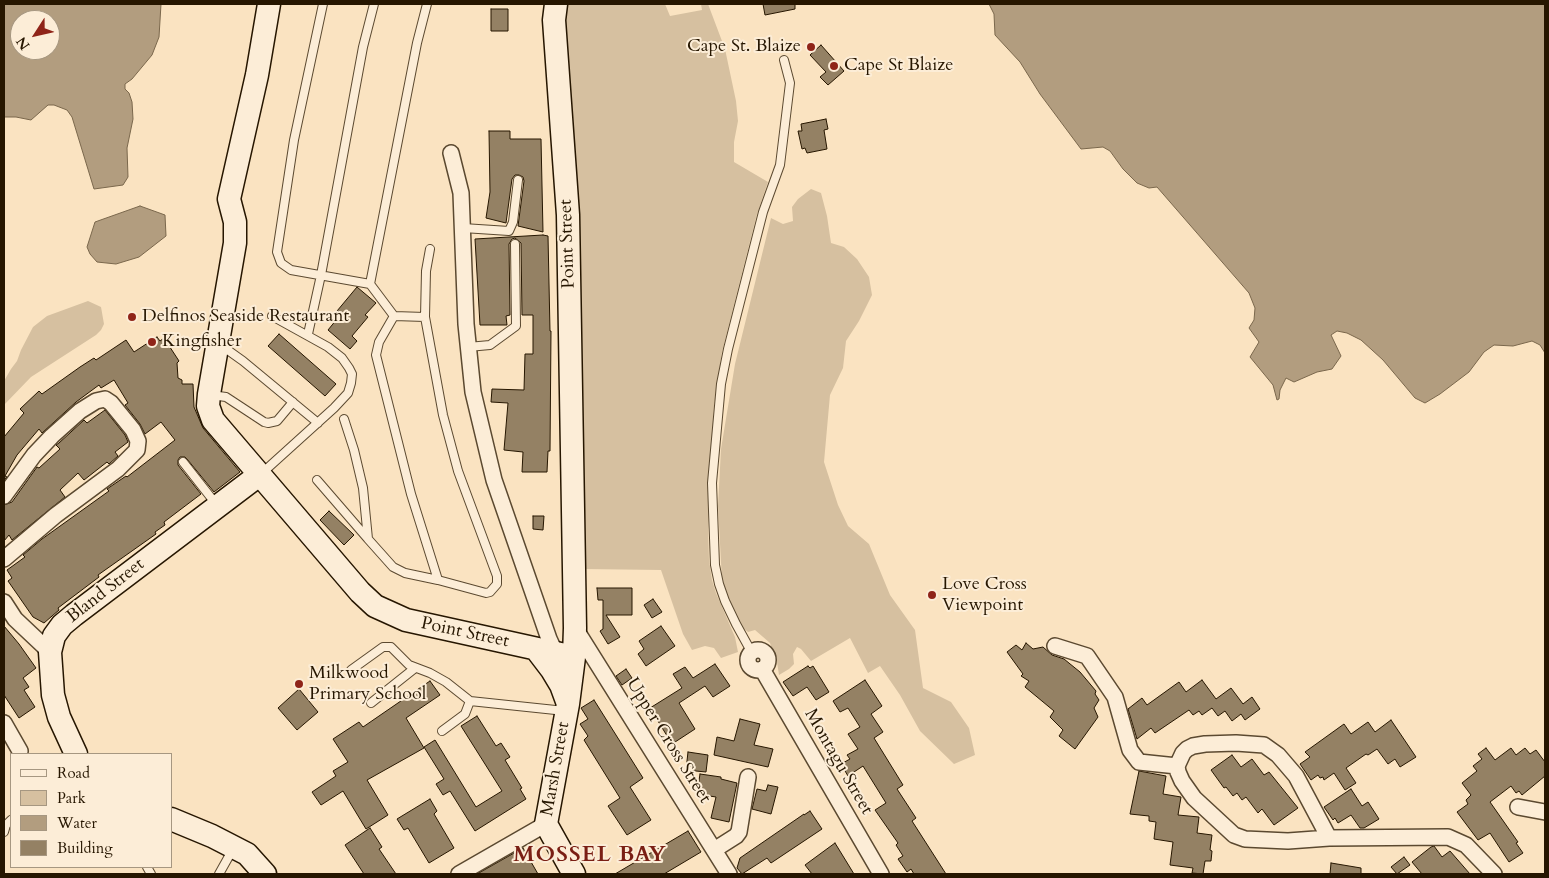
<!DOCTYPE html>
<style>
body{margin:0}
#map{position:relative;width:1549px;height:878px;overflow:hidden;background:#fae3c1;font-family:Cardo,serif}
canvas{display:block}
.frame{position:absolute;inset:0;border:5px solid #261600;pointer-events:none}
.legend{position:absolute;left:10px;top:753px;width:162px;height:115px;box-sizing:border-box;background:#fcedd7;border:1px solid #a69781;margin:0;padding:6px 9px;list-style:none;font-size:15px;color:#261600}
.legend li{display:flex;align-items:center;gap:10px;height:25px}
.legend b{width:25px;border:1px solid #a69781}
.north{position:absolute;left:10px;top:10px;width:50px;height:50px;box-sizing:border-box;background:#fcedd7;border:1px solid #a69781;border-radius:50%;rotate:235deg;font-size:14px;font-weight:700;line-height:20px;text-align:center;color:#261600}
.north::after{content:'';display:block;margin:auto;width:18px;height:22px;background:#8f2418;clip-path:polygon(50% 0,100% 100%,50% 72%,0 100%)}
</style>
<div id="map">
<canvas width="1549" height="878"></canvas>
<div class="frame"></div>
<ul class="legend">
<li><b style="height:6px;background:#fcedd7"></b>Road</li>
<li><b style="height:14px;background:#d6c0a0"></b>Park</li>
<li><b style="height:14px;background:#b29d7f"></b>Water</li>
<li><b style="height:14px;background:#948164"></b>Building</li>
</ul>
<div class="north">N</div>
</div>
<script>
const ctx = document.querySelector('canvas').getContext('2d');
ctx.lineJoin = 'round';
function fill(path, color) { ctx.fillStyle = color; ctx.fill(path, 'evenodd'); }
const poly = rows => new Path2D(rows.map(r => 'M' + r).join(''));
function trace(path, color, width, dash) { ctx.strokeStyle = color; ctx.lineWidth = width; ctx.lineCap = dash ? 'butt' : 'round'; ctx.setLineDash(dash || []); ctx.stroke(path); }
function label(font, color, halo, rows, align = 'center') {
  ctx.font = font + ' Cardo,serif'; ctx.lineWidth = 4; ctx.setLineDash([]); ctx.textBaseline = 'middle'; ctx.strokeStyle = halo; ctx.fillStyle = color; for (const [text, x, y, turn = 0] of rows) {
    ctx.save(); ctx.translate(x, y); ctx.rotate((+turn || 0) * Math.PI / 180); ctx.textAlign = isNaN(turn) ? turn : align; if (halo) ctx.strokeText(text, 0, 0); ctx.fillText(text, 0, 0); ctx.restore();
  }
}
fill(poly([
 [564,4,665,4,670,16,702,10,701,4,708,4,725,49,736,101,738,121,734,142,734,162,768,182,757,214,722,352,714,406,708,529,709,560,712,580,716,593,735,637,738,652,721,658,714,648,705,646,692,650,683,634,661,570,583,569],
 [811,189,821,193,827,216,831,243,844,247,857,259,869,277,872,295,859,321,846,341,843,368,830,395,824,462,838,505,848,526,869,544,890,595,915,630,923,688,951,702,969,728,975,755,954,764,920,731,900,695,880,666,868,673,850,638,811,661,801,649,797,647,793,654,794,664,789,669,779,675,777,662,770,643,755,630,748,632,743,628,732,609,722,581,718,506,721,449,735,364,771,218,783,224,793,221,792,207,798,199],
 [88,301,101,307,104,324,101,330,96,335,31,377,4,405,4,381,11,369,17,361,21,350,33,327,47,316]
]), '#d6c0a0');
const water = poly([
 [4,4,161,4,159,37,152,55,132,79,125,84,125,89,129,93,132,102,133,119,127,148,128,177,123,185,94,189,72,117,67,110,54,105,48,105,31,120,16,117,4,117,4,4],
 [20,20,50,20,50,50,20,50,20,20],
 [989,4,1545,4,1545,353,1540,345,1532,341,1513,346,1494,345,1484,352,1469,372,1440,394,1425,403,1415,398,1383,360,1361,340,1347,333,1337,331,1331,335,1341,356,1332,369,1317,372,1294,382,1286,378,1280,390,1279,399,1277,400,1273,385,1250,357,1259,342,1249,328,1254,320,1255,308,1249,293,1157,187,1149,188,1137,183,1123,169,1110,151,1103,147,1081,149,1040,94,1020,62,995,35,994,14,989,4],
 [140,206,165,215,166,236,139,257,116,264,97,262,90,254,87,247,95,222,140,206]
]);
fill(water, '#b29d7f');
trace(water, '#7a674c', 1);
const building = poly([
 [763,4,795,4,795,9,765,15,763,4],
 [491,9,508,9,508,31,491,31,491,9],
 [821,45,844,71,828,85,820,77,826,72,810,55,821,45],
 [826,119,828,129,824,130,827,149,807,153,805,148,802,149,798,131,802,131,801,124,826,119],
 [489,131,510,131,510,139,541,139,543,232,518,226,524,181,523,177,519,175,515,175,512,179,506,223,486,218,490,192,489,131],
 [543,235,548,236,550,331,551,331,550,451,548,451,547,472,522,472,523,452,504,450,508,403,491,402,492,389,524,390,525,354,533,354,533,315,522,315,521,243,515,238,512,239,509,244,510,315,506,316,507,325,480,325,475,239,543,235],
 [357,287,376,303,365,315,368,317,352,336,357,341,350,349,328,330,341,314,337,311,357,287],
 [279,334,336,384,325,396,268,346,279,334],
 [157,337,160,341,164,338,179,361,177,363,178,378,182,380,182,384,193,384,194,407,203,428,240,472,214,492,187,459,185,457,180,457,178,460,178,465,201,494,164,522,165,525,155,532,156,534,98,575,99,577,58,608,59,610,44,623,33,617,8,581,12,578,7,570,25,557,23,555,42,539,109,491,107,489,126,476,127,477,175,440,161,422,145,434,140,424,125,405,128,403,114,380,101,388,99,385,76,402,42,433,39,429,17,455,5,476,7,477,4,480,4,437,24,413,20,409,39,391,42,394,80,367,94,358,96,360,126,340,134,352,157,337],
 [105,410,125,435,128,442,115,452,118,456,109,464,107,462,84,480,78,473,60,490,65,497,12,540,9,535,4,541,4,505,12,502,37,467,39,468,60,449,56,445,59,443,84,420,87,423,105,410],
 [329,511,354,535,344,545,320,520,329,511],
 [533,516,544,516,543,530,533,529,533,516],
 [597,588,632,588,632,615,606,615,620,637,608,644,600,631,603,629,603,600,598,600,597,588],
 [653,599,662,612,652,618,644,605,653,599],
 [4,626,19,644,36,668,23,678,29,687,24,690,35,707,19,718,4,695,4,626],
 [661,626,675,646,646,666,638,654,644,649,639,641,661,626],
 [1026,643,1033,649,1043,647,1052,655,1064,659,1080,672,1096,691,1095,694,1099,700,1094,708,1098,717,1075,749,1059,736,1063,730,1050,717,1054,711,1025,687,1029,681,1021,676,1023,674,1007,652,1016,645,1022,650,1026,643],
 [715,664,730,686,713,697,705,686,679,703,695,729,672,744,650,708,682,688,673,674,685,667,693,678,715,664],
 [808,666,810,668,813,666,829,692,816,700,807,687,793,696,783,682,808,666],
 [626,669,632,678,622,685,616,676,626,669],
 [865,680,882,706,871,714,883,732,874,738,903,785,897,789,916,818,912,821,946,874,914,874,911,869,907,872,898,859,903,856,896,845,898,843,875,810,886,803,863,766,848,776,841,764,850,759,847,755,858,749,848,734,860,727,848,708,840,712,833,701,865,680],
 [1202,680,1216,699,1231,688,1243,704,1252,697,1260,709,1245,720,1241,714,1232,721,1225,711,1218,716,1212,708,1202,715,1199,711,1193,715,1189,710,1155,733,1151,728,1137,739,1128,709,1142,698,1147,705,1179,682,1186,692,1202,680],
 [430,681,440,695,406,718,424,748,367,780,388,815,366,829,343,791,321,805,312,792,336,776,333,771,348,762,333,739,359,722,363,727,430,681],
 [299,689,318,712,297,730,278,708,299,689],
 [594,700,643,778,630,787,651,820,627,835,608,806,620,798,584,740,588,736,580,724,588,719,581,708,594,700],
 [477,716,496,746,501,743,510,757,505,760,522,788,520,789,526,799,475,831,450,791,443,795,436,784,444,779,424,747,435,740,476,807,502,791,461,726,477,716],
 [740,719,760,724,754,745,773,749,768,767,714,755,717,737,734,741,740,719],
 [1391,720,1416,757,1400,767,1395,759,1388,764,1377,749,1368,755,1366,754,1346,768,1356,783,1345,790,1334,773,1324,780,1323,777,1320,778,1318,775,1311,780,1300,764,1310,757,1305,752,1344,724,1351,734,1368,722,1375,732,1391,720],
 [1486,748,1495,760,1511,748,1516,755,1525,748,1530,754,1536,750,1545,762,1545,776,1522,795,1519,791,1516,793,1511,786,1490,802,1518,842,1516,843,1523,853,1509,862,1490,833,1478,840,1457,812,1468,804,1466,800,1471,795,1462,783,1477,771,1473,766,1482,759,1478,754,1486,748],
 [688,752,708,755,706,772,686,770,688,752],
 [1232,755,1241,767,1252,759,1264,775,1269,772,1298,808,1274,825,1262,809,1258,813,1246,797,1242,800,1237,793,1233,796,1226,787,1224,788,1211,770,1232,755],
 [1139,771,1166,776,1163,794,1181,797,1178,815,1199,817,1197,833,1212,835,1210,850,1212,851,1211,861,1205,861,1203,874,1192,873,1193,868,1170,865,1173,842,1154,839,1156,822,1149,821,1149,816,1130,814,1139,771],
 [700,774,721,777,721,779,737,783,729,822,711,818,716,797,697,794,700,774],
 [768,785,778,787,771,814,752,809,757,789,766,791,768,785],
 [1351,789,1362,806,1368,802,1379,819,1364,828,1360,828,1351,815,1338,823,1335,818,1333,820,1324,807,1351,789],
 [430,799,437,811,434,814,454,848,429,863,408,828,404,830,397,819,430,799],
 [810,811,822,829,771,863,767,858,742,874,737,868,740,858,804,814,804,815,810,811],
 [370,828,382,847,379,849,396,874,364,874,345,845,370,828],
 [688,831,701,852,664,874,615,874,688,831],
 [835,843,854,874,812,874,805,865,835,843],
 [1434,846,1442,857,1450,851,1470,874,1422,874,1412,862,1431,847,1434,846],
 [523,848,538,874,477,874,523,848],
 [1404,857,1410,865,1397,874,1391,867,1404,857],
 [1331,863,1361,868,1361,874,1330,874,1331,863]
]);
fill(building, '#948164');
trace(building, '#261600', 1);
const lane = poly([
 [323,4,294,140,277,252,281,263,291,270,370,284,417,43,427,4],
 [463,228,509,231,513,222,518,180],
 [370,284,394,316,425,317,426,271,430,249],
 [394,316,379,342,376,355,411,494,438,580,486,593,490,592,497,584,497,576,458,471,443,415,425,317],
 [308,334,321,275,363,47,374,4],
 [468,347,490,345,516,326,515,244],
 [220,348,229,351,243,361,318,423],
 [211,395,226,397,264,422,268,423,277,421,293,402],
 [344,419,354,450,363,488,368,539,393,567,405,573,438,580],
 [183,462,216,504],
 [261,474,334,408,348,393,351,383,352,374,349,368,342,358,328,347,272,316],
 [317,480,368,539],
 [752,653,736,624,725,601,719,584,715,565,712,483,721,384,728,349,763,212,780,165,790,83,784,60],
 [351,670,383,647,391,647,409,665,430,673,446,682,470,701,565,711],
 [371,703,415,668],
 [442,731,465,714,470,701],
 [4,832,6,825,11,820],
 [147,867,151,874],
 [219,874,233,849]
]);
const street = poly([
 [451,153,461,193,466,324,473,392,494,480,549,639,555,652],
 [4,496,34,455,52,436,80,411,96,401,105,399,111,403,133,430,138,441,137,450,118,469,56,515,4,559],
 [4,602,15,619,50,652],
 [575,628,729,874],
 [1055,646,1087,656,1115,697,1130,750,1139,762,1177,766],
 '748 660a10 10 0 1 1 20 0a10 10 0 1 1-20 0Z',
 [762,669,881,874],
 [4,723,20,751],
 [1518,807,1545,812],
 [1329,838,1296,776,1278,755,1264,745,1236,743,1205,744,1193,746,1187,749,1183,753,1177,766,1178,772,1182,781,1194,798,1234,835,1245,839,1288,841,1329,838,1448,837,1466,845,1494,874],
 [714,850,736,836,739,832,748,777],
 [459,874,546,824]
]);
const secondary = poly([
 [269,4,257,75,229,199,235,222,235,243,209,394,208,406,213,420,360,592,375,606,406,620,574,657],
 [556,4,554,20,568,215,575,628,574,657,568,704,546,824,574,874],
 [536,649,552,670,561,685,568,704],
 [76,754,59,717,53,695,50,652,54,636,62,625,74,615,259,475],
 [171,819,212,836,247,854,265,874]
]);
trace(lane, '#5b4930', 10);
trace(street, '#5b4930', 18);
trace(secondary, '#261600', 25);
trace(lane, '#fcedd7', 8);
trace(street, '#fcedd7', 15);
trace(secondary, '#fcedd7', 22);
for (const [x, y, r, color] of [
 [811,47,5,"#8f2418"],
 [834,66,5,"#8f2418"],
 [132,317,5,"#8f2418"],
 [152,342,5,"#8f2418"],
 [932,595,5,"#8f2418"],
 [299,684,5,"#8f2418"]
]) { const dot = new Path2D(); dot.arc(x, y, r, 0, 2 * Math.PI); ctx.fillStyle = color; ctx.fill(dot); trace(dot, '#fcedd7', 2); }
label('18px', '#261600', '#fcedd7', [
 ["Cape St. Blaize",801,47,"right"],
 ["Cape St Blaize",844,66],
 ["Delfinos Seaside Restaurant",142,317],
 ["Kingfisher",162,342],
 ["Love Cross",942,585],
 ["Viewpoint",942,606],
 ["Milkwood",309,674],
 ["Primary School",309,695]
], 'left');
label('18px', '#261600', '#fcedd7', [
 ["Point Street",568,244,-92],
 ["Bland Street",106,591,-38],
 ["Point Street",465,633,12],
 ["Upper Cross Street",668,741,58],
 ["Montagu Street",838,762,60],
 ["Marsh Street",556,769,-80]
]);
ctx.letterSpacing = '1px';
label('bold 22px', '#7a1f14', '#fcedd7', [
 ["MOSSEL BAY",590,856]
]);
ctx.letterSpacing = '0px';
</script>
